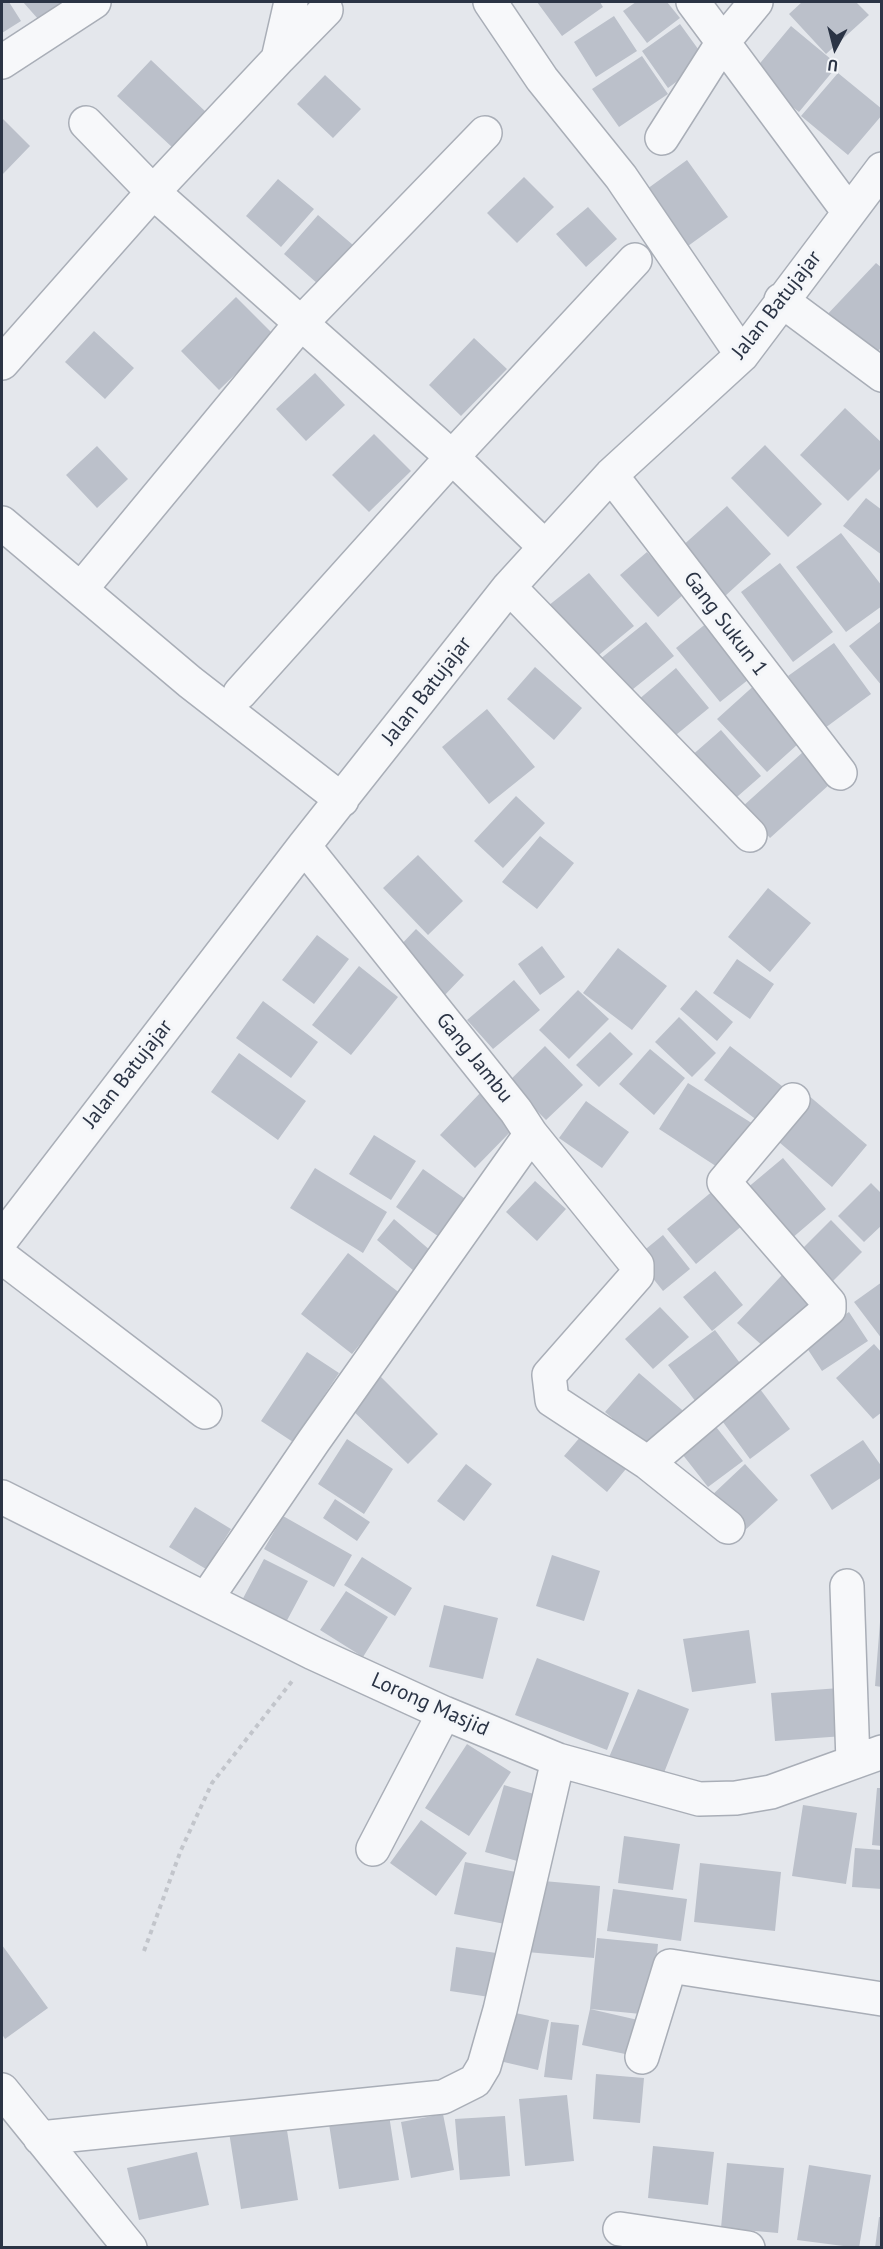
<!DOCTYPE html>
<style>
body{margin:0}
#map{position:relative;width:883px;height:2249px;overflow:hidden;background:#e4e7ec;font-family:"PT Sans",sans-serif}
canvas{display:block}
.frame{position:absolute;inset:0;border:3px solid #2b3445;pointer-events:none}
.north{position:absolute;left:805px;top:18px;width:60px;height:60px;-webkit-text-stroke:4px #f4f6f9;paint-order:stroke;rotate:187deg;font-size:16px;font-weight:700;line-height:24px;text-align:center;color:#2b3445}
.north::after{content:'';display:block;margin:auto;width:21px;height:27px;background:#2b3445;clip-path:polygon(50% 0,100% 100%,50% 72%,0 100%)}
</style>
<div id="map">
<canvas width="883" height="2249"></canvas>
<div class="frame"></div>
<div class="north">U</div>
</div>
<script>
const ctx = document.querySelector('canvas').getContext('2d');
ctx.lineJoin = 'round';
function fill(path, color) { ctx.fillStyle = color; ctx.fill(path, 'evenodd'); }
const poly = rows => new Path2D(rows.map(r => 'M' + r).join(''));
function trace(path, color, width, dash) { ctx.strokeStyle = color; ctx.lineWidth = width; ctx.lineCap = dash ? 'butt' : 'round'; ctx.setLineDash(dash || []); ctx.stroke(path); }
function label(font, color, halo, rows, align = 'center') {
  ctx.font = font + ' "PT Sans",sans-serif'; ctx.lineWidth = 6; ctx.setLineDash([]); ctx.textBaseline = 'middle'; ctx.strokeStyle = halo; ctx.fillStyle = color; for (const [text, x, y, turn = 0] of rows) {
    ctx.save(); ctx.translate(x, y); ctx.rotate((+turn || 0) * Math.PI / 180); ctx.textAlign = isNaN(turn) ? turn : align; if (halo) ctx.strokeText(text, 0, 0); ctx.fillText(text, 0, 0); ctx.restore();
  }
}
fill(poly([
 [2,2,9,2,21,21,2,33],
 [23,2,78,2,46,28],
 [537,2,600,2,603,7,562,36],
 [636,2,667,2,680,18,647,43,623,11],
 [802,2,856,2,869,15,826,54,789,14],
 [614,16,637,51,596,77,574,42],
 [680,24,706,60,668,88,642,51],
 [791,26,838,65,799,112,751,74],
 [642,56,668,94,619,127,592,89],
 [151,60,207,113,173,148,117,96],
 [838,73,882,109,882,115,848,155,801,116],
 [325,75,361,109,333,138,297,104],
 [2,118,30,146,2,175],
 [687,160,728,217,688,246,647,189],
 [524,177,554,207,517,243,487,213],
 [278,179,314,209,281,247,246,216],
 [588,207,617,239,586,267,556,234],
 [318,215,353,245,318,284,284,254],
 [876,263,882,268,882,347,868,361,823,319],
 [236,297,275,336,219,390,181,351],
 [94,331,134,368,105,399,65,362],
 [474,338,507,369,461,416,429,385],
 [315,373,345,405,306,441,276,409],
 [845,408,882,443,882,467,848,501,800,455],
 [374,434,411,471,369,512,332,475],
 [765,445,822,504,788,537,731,478],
 [97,446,128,479,97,508,66,475],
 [866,498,882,510,882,555,843,526],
 [727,506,771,554,724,597,680,548],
 [841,533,882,586,882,606,846,632,796,567],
 [647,552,684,594,658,617,620,575],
 [780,563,833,632,793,662,741,592],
 [589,573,634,626,594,659,548,606],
 [882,620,882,686,849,646],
 [646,622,674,656,622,698,594,664],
 [708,622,753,676,720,702,676,648],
 [834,643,871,694,825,728,788,676],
 [535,667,582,708,554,740,507,699],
 [676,668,709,708,671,739,638,700],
 [758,682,808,735,767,772,717,719],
 [487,709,535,767,489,804,442,747],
 [721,730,761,776,730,803,690,757],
 [803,752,830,784,770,838,742,807],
 [516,796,545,823,503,868,474,841],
 [540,836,574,863,537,909,502,882],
 [418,855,463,901,428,935,383,888],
 [768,888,811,923,770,972,728,937],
 [416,929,464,975,443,997,395,951],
 [317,935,349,959,314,1004,282,980],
 [542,946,565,977,540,995,518,964],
 [618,948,667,986,632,1030,583,993],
 [737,959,774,984,750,1019,713,993],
 [359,966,398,997,351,1055,312,1025],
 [514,980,540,1010,493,1049,467,1020],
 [578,990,609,1019,569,1059,539,1030],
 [696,990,733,1022,717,1041,680,1009],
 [263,1001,318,1042,291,1078,236,1038],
 [679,1017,716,1053,692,1077,655,1042],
 [610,1032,633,1054,599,1087,576,1065],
 [545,1046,583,1085,546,1120,508,1082],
 [730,1046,791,1093,766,1127,704,1080],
 [650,1049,685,1078,654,1115,619,1084],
 [239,1053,306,1101,278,1140,211,1092],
 [688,1083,758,1127,728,1174,659,1129],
 [482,1091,517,1125,475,1168,440,1135],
 [808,1095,867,1145,832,1187,773,1137],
 [586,1101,629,1132,602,1168,559,1138],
 [374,1135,416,1161,391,1200,349,1174],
 [783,1158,826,1209,784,1245,740,1194],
 [315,1168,387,1212,363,1253,290,1208],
 [423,1169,471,1203,445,1241,396,1207],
 [535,1181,566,1209,537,1241,506,1212],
 [871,1183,882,1194,882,1225,864,1242,838,1216],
 [720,1185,749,1220,696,1264,667,1229],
 [394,1219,431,1251,414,1271,377,1240],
 [831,1220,862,1252,826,1288,795,1256],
 [663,1235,690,1269,663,1291,636,1257],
 [348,1253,401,1294,352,1354,301,1314],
 [715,1271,743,1305,712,1331,683,1297],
 [782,1275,818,1309,774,1356,737,1323],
 [882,1282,882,1339,854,1302],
 [660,1307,689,1337,653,1369,625,1339],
 [849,1312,868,1341,822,1371,803,1342],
 [715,1330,749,1375,702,1410,668,1365],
 [874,1344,882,1353,882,1412,873,1419,836,1378],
 [307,1352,339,1373,293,1442,261,1421],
 [639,1373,688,1415,655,1454,605,1412],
 [378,1374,438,1434,408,1464,347,1405],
 [760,1389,790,1429,750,1459,720,1418],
 [713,1423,743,1461,708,1487,679,1450],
 [587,1429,630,1464,607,1492,564,1456],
 [347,1439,393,1469,364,1514,318,1484],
 [863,1440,882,1467,882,1477,832,1510,810,1475],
 [466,1464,492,1484,464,1521,437,1501],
 [745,1464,778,1500,743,1532,710,1497],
 [335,1499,370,1522,357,1541,323,1518],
 [195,1507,231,1529,206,1569,169,1547],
 [283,1516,352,1555,334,1587,264,1549],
 [552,1555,600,1571,584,1621,536,1606],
 [362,1557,412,1588,395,1616,344,1585],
 [264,1559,308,1581,284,1626,240,1604],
 [346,1591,388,1617,363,1657,320,1630],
 [444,1605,498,1618,483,1679,429,1667],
 [880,1622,882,1623,882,1687,875,1686],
 [749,1630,756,1683,692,1692,683,1639],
 [537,1658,629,1693,607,1750,515,1715],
 [840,1688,844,1736,775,1741,771,1693],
 [638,1689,689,1709,660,1783,607,1762],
 [467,1744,511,1772,469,1836,425,1808],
 [504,1785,547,1798,528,1864,485,1852],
 [877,1788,882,1788,882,1846,872,1845],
 [803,1805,857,1813,846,1884,792,1876],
 [421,1820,467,1853,436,1896,390,1863],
 [624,1836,680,1844,673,1890,618,1883],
 [855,1848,882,1850,882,1889,852,1887],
 [465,1862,521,1873,510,1925,454,1914],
 [700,1863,781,1872,775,1931,694,1922],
 [532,1880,600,1886,594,1958,527,1952],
 [613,1889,687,1899,681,1941,607,1931],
 [597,1938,658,1944,651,2015,590,2009],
 [2,1945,48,2008,5,2039,2,2034],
 [456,1947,503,1954,496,1998,450,1991],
 [590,2009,638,2020,630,2055,582,2045],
 [501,2010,549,2020,538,2070,491,2059],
 [551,2022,579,2025,572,2080,544,2077],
 [596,2074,644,2078,640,2123,593,2119],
 [567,2095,574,2161,525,2166,519,2099],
 [443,2114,454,2170,411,2178,401,2122],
 [389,2115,399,2180,339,2189,329,2124],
 [505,2116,510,2176,460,2180,455,2119],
 [286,2124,298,2200,241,2209,229,2132],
 [653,2146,714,2152,708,2205,648,2198],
 [197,2152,209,2205,139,2220,127,2168],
 [727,2163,784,2168,778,2233,721,2228],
 [809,2165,871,2175,859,2248,797,2240],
 [879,2217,882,2217,882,2248,875,2248]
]), '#bbc0ca');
const minor = poly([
 [490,2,542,79,621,177,742,355],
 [693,2,848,211],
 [279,58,326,10],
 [2,62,94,2],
 [86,123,153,192,452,457,545,547],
 [662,138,723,42,756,2],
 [781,300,882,375],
 [2,363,153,192,278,59,291,2],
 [611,475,840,773],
 [2,523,190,682,342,800],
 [509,587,750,835],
 [81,589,301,323,485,133],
 [240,693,452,457,635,260],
 [304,846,516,1111,531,1134,637,1265,637,1275,549,1375,552,1400,648,1463,728,1527],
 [2,1239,304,846,509,587,611,475,742,355,882,169],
 [2,1257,205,1412],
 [648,1463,829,1309,829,1303,724,1182,793,1100],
 [2,1497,313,1653,444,1713,558,1760,699,1799,736,1798,771,1792,882,1752],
 [847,1586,853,1762],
 [206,1599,313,1442,531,1134],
 [373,1849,444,1713],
 [642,2057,670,1966,882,1999],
 [2,2090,130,2248],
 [40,2138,443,2097,475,2081,484,2066,500,2010,558,1760],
 [620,2229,748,2248]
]);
trace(minor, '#a9aeb7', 36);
trace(poly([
 [144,1951,181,1850,212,1783,293,1680]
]), '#c2c5cb', 4, [4.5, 4.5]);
trace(minor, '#f7f8fa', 33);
label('21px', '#2b3445', '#f4f6f9', [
 ["Jalan Batujajar",777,305,-52],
 ["Gang Sukun 1",725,624,53],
 ["Jalan Batujajar",427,691,-52],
 ["Gang Jambu",474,1058,51],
 ["Jalan Batujajar",128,1074,-52],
 ["Lorong Masjid",430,1705,24]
]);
</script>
